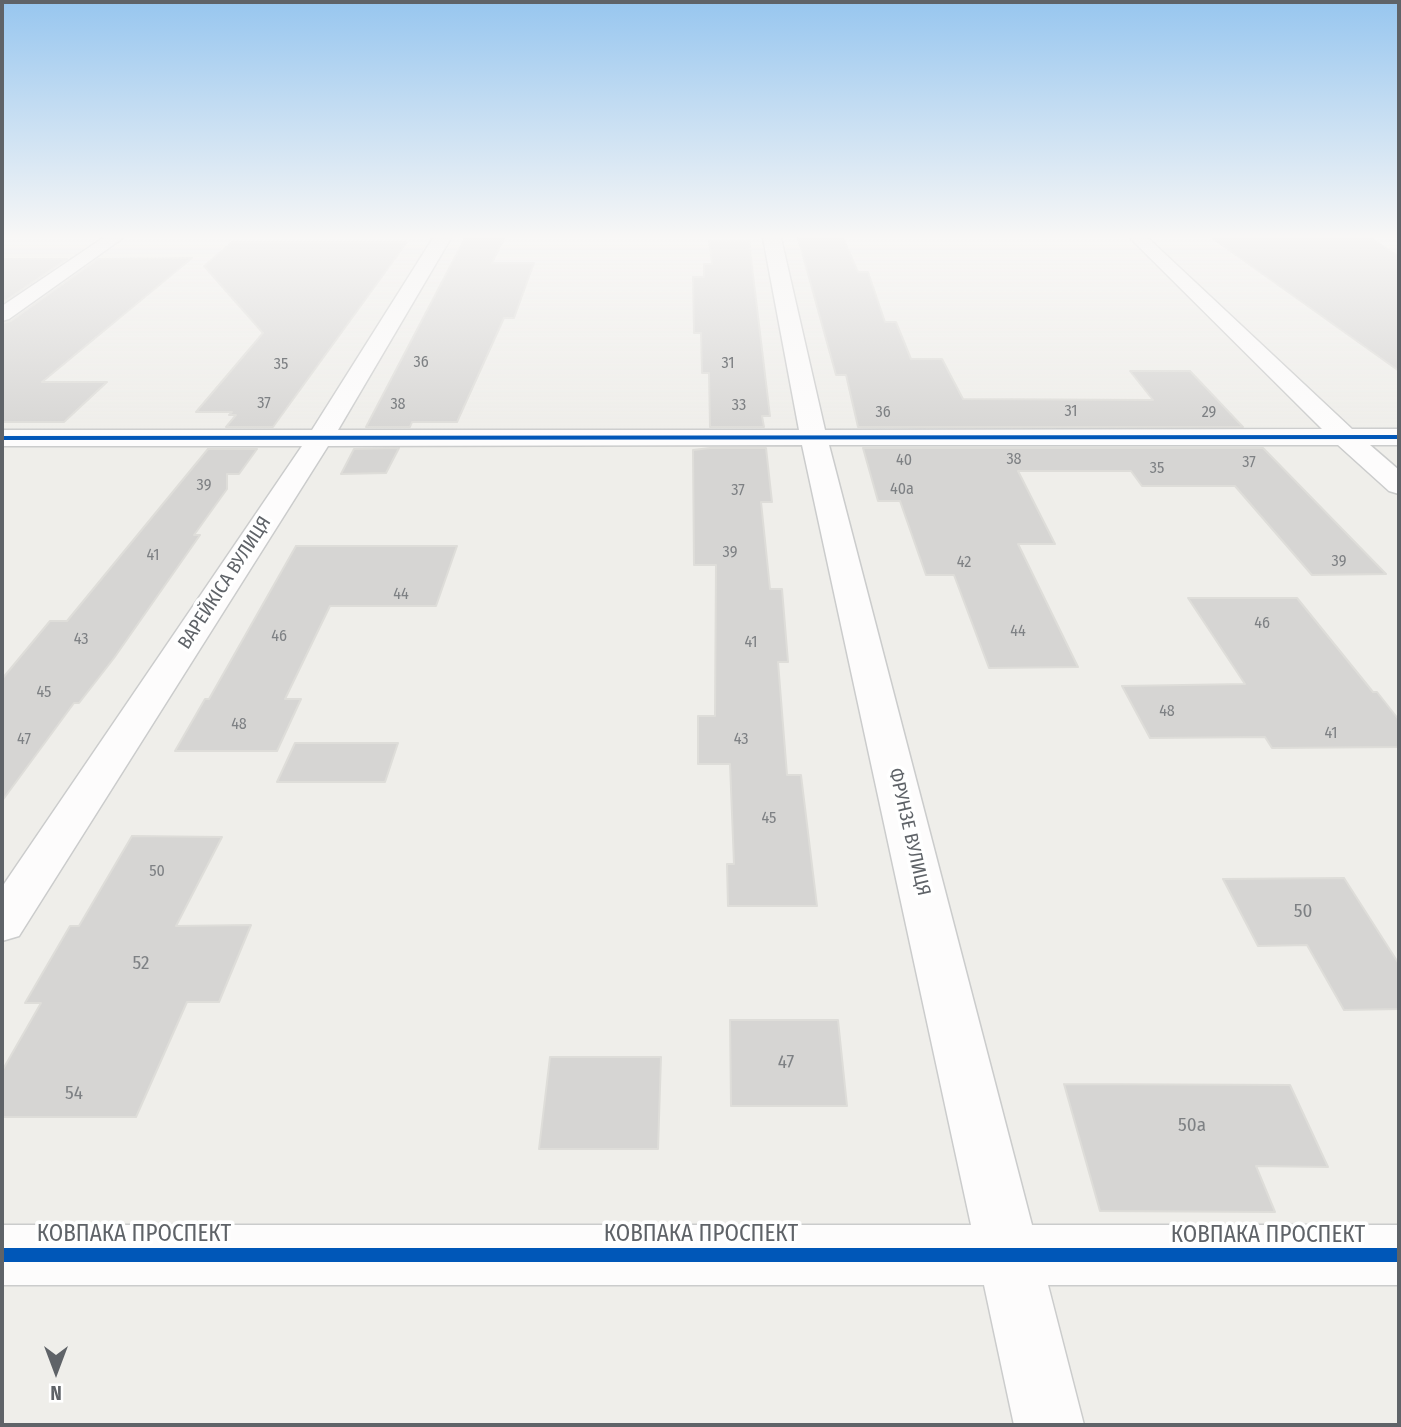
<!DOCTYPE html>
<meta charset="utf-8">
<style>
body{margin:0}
#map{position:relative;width:1401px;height:1427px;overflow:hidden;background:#efeeea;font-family:"Fira Sans Condensed",sans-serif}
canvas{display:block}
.frame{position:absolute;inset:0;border:4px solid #5f6368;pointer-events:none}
.north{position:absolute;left:21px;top:1336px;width:70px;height:70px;-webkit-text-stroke:5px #fff;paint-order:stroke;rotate:180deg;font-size:19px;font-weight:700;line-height:28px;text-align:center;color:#5f6368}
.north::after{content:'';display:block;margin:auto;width:24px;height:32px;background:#5f6368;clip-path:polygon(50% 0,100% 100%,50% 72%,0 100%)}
</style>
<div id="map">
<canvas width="1401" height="1427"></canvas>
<div class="frame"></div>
<div class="north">N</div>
</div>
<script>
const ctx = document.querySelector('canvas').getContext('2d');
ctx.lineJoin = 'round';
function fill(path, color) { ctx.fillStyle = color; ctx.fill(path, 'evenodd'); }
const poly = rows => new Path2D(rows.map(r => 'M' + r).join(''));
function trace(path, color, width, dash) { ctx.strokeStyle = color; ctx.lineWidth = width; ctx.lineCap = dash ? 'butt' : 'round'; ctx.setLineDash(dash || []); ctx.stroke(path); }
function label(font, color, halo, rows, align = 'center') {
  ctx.font = font + ' "Fira Sans Condensed",sans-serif'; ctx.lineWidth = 7; ctx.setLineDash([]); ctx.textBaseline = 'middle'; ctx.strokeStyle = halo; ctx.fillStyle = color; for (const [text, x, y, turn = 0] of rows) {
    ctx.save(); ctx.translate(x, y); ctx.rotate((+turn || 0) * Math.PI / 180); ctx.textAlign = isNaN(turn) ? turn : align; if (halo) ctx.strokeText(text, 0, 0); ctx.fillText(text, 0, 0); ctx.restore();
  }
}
const building = poly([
 [465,238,504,238,492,263,534,263,514,318,504,318,457,422,412,422,410,427,366,427,465,238],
 [798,238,843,238,858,272,868,272,885,322,896,322,911,359,942,359,963,399,1153,400,1130,371,1190,371,1243,427,858,427,846,375,836,375,798,238],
 [1212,238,1370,238,1399,256,1399,371,1212,238],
 [709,241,749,241,770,416,762,416,764,427,710,427,709,373,702,373,701,333,694,333,693,277,704,277,704,264,712,264,709,241],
 [232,242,407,242,273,427,226,427,236,415,229,415,232,412,196,412,263,333,204,266,232,242],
 [192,258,42,382,107,382,64,422,2,422,2,323,11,321,98,259,192,258],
 [2,259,67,259,2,303,2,259],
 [399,448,386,473,341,474,354,449,399,448],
 [710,448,766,448,772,502,761,502,770,589,782,589,788,662,778,662,787,775,801,775,817,906,728,906,727,864,734,864,730,764,698,764,698,716,715,716,716,565,694,565,693,450,710,448],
 [863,448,1263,448,1386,574,1312,575,1235,486,1142,486,1131,471,1018,471,1055,544,1018,544,1078,667,989,668,954,575,926,575,900,501,878,501,863,448],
 [208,449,257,449,239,474,227,474,227,489,194,535,200,535,114,658,79,703,74,703,2,801,2,679,50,621,67,621,208,449],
 [296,546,457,546,436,606,330,606,285,699,301,699,277,751,175,751,205,699,209,699,296,546],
 [1188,598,1297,598,1373,692,1377,692,1399,720,1399,747,1272,748,1265,737,1150,738,1122,686,1245,684,1188,598],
 [295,743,398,743,385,782,277,782,295,743],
 [132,836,222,837,176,926,251,925,219,1002,187,1002,136,1117,2,1117,2,1071,41,1003,25,1003,70,926,79,926,132,836],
 [1344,878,1399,964,1399,1009,1344,1010,1307,945,1258,946,1223,879,1344,878],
 [730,1020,838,1020,847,1106,731,1106,730,1020],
 [550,1057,661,1057,658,1149,539,1149,550,1057],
 [1064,1084,1290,1085,1328,1167,1256,1166,1275,1212,1100,1211,1064,1084]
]);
fill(building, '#d6d5d3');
trace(building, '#deddd9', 2);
const minor = poly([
 [103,238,123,238,9,319,2,321,2,306,103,238],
 [433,238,451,238,338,430,799,430,763,238,781,238,825,430,1322,429,1130,238,1148,238,1352,429,1399,429,1399,445,1370,445,1399,470,1399,494,1389,491,1338,445,829,445,1032,1225,1399,1225,1399,1285,1048,1285,1084,1425,1014,1425,984,1285,2,1285,2,1225,971,1225,802,445,328,446,19,936,2,941,2,887,302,446,2,446,2,430,312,430,433,238]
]);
trace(minor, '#cbcccc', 3);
fill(minor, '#fdfcfc');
fill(poly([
 [1399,435,1399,439,2,440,2,436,1399,435],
 [2,1248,1399,1248,1399,1262,2,1262,2,1248]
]), '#0057b8');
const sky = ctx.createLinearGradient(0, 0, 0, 438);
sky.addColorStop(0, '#97c6ef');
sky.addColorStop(0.54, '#f8f7f6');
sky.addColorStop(1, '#f8f7f600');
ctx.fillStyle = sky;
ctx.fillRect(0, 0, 1401, 438);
label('16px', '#7e8184', null, [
 ["36",421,363],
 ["31",728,364],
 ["35",281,365],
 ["37",264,404],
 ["38",398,405],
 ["33",739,406],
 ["31",1071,412],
 ["36",883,413],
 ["29",1209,413],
 ["38",1014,460],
 ["40",904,461],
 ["37",1249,463],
 ["35",1157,469],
 ["39",204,486],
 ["40а",902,490],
 ["37",738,491],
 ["39",730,553],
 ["41",153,556],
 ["39",1339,562],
 ["42",964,563],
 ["44",401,595],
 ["46",1262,624],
 ["44",1018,632],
 ["46",279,637],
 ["43",81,640],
 ["41",751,643],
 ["45",44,693],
 ["48",1167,712],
 ["48",239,725],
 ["41",1331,734],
 ["47",24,740],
 ["43",741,740],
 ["45",769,819],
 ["50",157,872]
]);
label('19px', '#5f6368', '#fff', [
 ["ВАРЕЙКІСА ВУЛИЦЯ",225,583,-57],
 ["ФРУНЗЕ ВУЛИЦЯ",909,832,77]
]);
label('19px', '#7e8184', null, [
 ["50",1303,912],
 ["52",141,964],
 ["47",786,1063],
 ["54",74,1094],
 ["50а",1192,1126]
]);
label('23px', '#5f6368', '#fff', [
 ["КОВПАКА ПРОСПЕКТ",134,1235],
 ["КОВПАКА ПРОСПЕКТ",701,1235],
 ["КОВПАКА ПРОСПЕКТ",1268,1236]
]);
</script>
